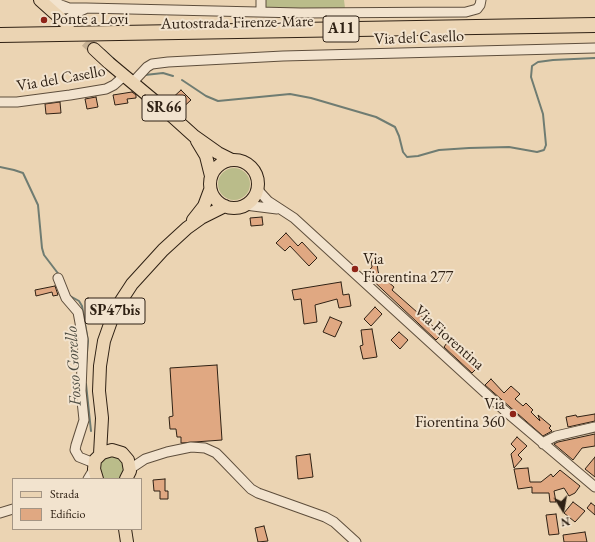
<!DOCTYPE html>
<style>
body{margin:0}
#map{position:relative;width:595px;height:542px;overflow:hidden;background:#ebd4b3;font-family:"EB Garamond",serif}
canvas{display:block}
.legend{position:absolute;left:12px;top:478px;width:130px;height:52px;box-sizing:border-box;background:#f2e3ce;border:1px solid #a49584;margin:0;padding:5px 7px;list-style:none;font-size:12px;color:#2f2114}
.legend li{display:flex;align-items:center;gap:8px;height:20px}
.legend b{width:20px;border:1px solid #a49584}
.north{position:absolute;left:543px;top:490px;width:40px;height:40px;-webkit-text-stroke:3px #f2e3ce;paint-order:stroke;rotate:169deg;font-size:11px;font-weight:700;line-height:16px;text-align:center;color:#2f2114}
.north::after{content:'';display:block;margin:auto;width:14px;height:18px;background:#2f2114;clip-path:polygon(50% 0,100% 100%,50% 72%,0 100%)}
</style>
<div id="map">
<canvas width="595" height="542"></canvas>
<ul class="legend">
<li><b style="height:5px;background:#ebd4b3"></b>Strada</li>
<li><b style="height:11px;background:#e0a882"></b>Edificio</li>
</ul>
<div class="north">N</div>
</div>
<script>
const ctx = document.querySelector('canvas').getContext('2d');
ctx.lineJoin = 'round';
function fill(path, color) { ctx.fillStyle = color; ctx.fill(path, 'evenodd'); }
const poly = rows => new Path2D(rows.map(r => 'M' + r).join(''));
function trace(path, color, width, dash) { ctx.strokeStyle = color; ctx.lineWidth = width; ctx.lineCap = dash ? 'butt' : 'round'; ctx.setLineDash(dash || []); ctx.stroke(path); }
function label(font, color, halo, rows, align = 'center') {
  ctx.font = font + ' "EB Garamond",serif'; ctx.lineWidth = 4; ctx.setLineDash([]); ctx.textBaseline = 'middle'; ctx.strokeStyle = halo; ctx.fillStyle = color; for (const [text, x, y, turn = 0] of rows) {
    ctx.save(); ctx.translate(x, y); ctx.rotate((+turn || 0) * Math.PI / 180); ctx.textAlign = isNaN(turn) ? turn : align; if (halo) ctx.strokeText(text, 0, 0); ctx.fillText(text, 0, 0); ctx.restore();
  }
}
fill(poly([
 [265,0,344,0,345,8,345,11,266,8],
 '218 184a16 16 0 1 1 32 0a16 16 0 1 1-32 0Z',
 [115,455,123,461,125,470,119,479,104,479,98,467,102,458]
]), '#babc8a');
trace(poly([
 [104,50,117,62],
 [145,75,163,73,173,76],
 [182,80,206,96,218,101,290,94,311,98,376,117,395,127,399,136,403,152,407,157,418,156,439,150,469,148,509,147,537,152,544,150,546,145,543,114,531,77,532,66,538,62,553,60,595,58],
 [0,167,14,170,23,173,38,205,42,248,44,255,60,276],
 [70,296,79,301,82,306,88,341,86,364],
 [86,384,91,431]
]), '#6f7c72', 2);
const building = poly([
 [181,90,191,100,178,112,168,102,181,90],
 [132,92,136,95,136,98,127,99,128,103,115,105,113,95,132,92],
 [96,97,98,107,87,109,85,99,96,97],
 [60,102,61,113,46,114,45,104,60,102],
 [262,217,263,225,251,226,250,218,262,217],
 [286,233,298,246,302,242,317,258,309,266,290,246,285,251,276,243,286,233],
 [376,255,378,271,379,274,394,287,392,290,435,328,438,326,444,332,436,340,366,274,372,267,371,256,376,255],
 [341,282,343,295,349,294,351,306,339,308,337,299,315,305,317,322,304,324,301,299,294,300,292,290,341,282],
 [55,286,58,295,53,296,52,292,36,296,35,290,55,286],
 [375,307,382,314,371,326,364,319,375,307],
 [330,317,342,322,335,337,323,332,330,317],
 [372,329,377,357,363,359,360,346,363,345,361,330,372,329],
 [399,332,408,340,400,349,391,340,399,332],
 [449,340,478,367,472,373,444,347,449,340],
 [217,365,222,440,181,443,181,437,177,437,176,429,170,429,169,417,173,416,170,368,217,365],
 [491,379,504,393,511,386,520,394,515,399,523,406,526,403,533,410,531,412,540,421,538,415,551,426,549,428,552,431,543,436,485,385,491,379],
 [595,414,595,421,568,427,566,417,576,415,577,417,595,414],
 [595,434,595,446,582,448,573,460,554,444,558,442,595,434],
 [517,437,527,446,518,455,522,459,514,468,511,454,516,449,511,444,517,437],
 [310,454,313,477,298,479,296,456,310,454],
 [595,457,595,477,585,469,595,457],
 [528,468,530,482,541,482,551,474,553,477,560,470,580,486,575,493,569,496,564,488,554,491,556,502,550,502,549,493,532,493,532,487,518,489,514,469,528,468],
 [165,479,165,491,168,491,168,499,160,499,160,491,154,491,153,480,165,479],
 [573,502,585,511,575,522,564,513,573,502],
 [591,503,595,506,595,515,587,508,591,503],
 [556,514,559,534,549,535,546,515,556,514],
 [264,526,268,541,258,542,255,528,264,526],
 [585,532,587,542,564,542,563,535,585,532]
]);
fill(building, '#e0a882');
trace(building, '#2f2114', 1);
trace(poly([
 [73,29,94,49]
]), '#c5b093', 12, [12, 6]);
const minor = poly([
 [51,0,61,5,69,8],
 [52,11,70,8,86,8,301,13,466,12,477,9,480,5,481,0],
 [261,12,261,0],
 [64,22,76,13,85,9],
 [133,82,147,67,152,64,168,62,283,56,595,48],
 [0,102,17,102,70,95,106,89,114,85,124,76],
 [257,189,268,201,294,218,504,410,595,487],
 [245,205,277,209],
 [58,278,66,298,78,312,83,339,81,391,84,420,76,445,75,450,79,457,94,463],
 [543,444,546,441,556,436,595,427],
 [130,469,145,459,167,452,191,447,205,448,216,453,222,459,251,489,258,493,325,517,334,522,356,542],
 [88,479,94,469],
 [0,513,13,509]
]);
const major = poly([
 [40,0,68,25],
 [94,49,109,63,163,108,194,136,218,153,232,160],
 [197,141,206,156,211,176],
 '210 184a24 24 0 1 1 48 0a24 24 0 1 1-48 0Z',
 [193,220,204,206,210,190],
 [100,454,102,418,99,391,100,366,104,341,115,310,132,284,163,250,187,228,201,218,225,206],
 [97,479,94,469,95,460,102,453,112,450,122,453,128,460,130,471,126,479],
 [125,529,127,542]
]);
const highway = poly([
 [0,35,595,25]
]);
trace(minor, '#5e4e3c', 11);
trace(major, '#2f2114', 14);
trace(highway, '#2f2114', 16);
trace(minor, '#f2e3ce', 9);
trace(major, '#ebd4b3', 12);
trace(highway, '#ebd4b3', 14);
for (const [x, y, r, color] of [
 [44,20,4,"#8f2418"],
 [355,269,4,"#8f2418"],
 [513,414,4,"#8f2418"]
]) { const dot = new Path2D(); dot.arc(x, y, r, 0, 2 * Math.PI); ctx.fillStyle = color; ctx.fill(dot); trace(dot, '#f2e3ce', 1.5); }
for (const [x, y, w] of [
 [341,29,36],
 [164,108,44],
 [115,311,60]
]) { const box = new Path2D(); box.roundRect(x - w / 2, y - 13, w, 26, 3); ctx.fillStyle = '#f2e3ce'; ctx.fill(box); trace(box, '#2f2114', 1); }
label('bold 15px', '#2f2114', null, [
 ["A11",341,29],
 ["SR66",164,108],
 ["SP47bis",115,311]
]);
label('16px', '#2f2114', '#f2e3ce', [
 ["Ponte a Lovi",52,20],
 ["Via",363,260],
 ["Fiorentina 277",363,278],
 ["Via",505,405,"right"],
 ["Fiorentina 360",505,423,"right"]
], 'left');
label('16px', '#2f2114', '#f2e3ce', [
 ["Autostrada Firenze-Mare",237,23,-1],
 ["Via del Casello",419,38,-2],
 ["Via del Casello",61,79,-10],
 ["Via Fiorentina",449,338,42]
]);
label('italic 17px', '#4f4e43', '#f2e3ce', [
 ["Fosso Gorello",74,366,-93]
]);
</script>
